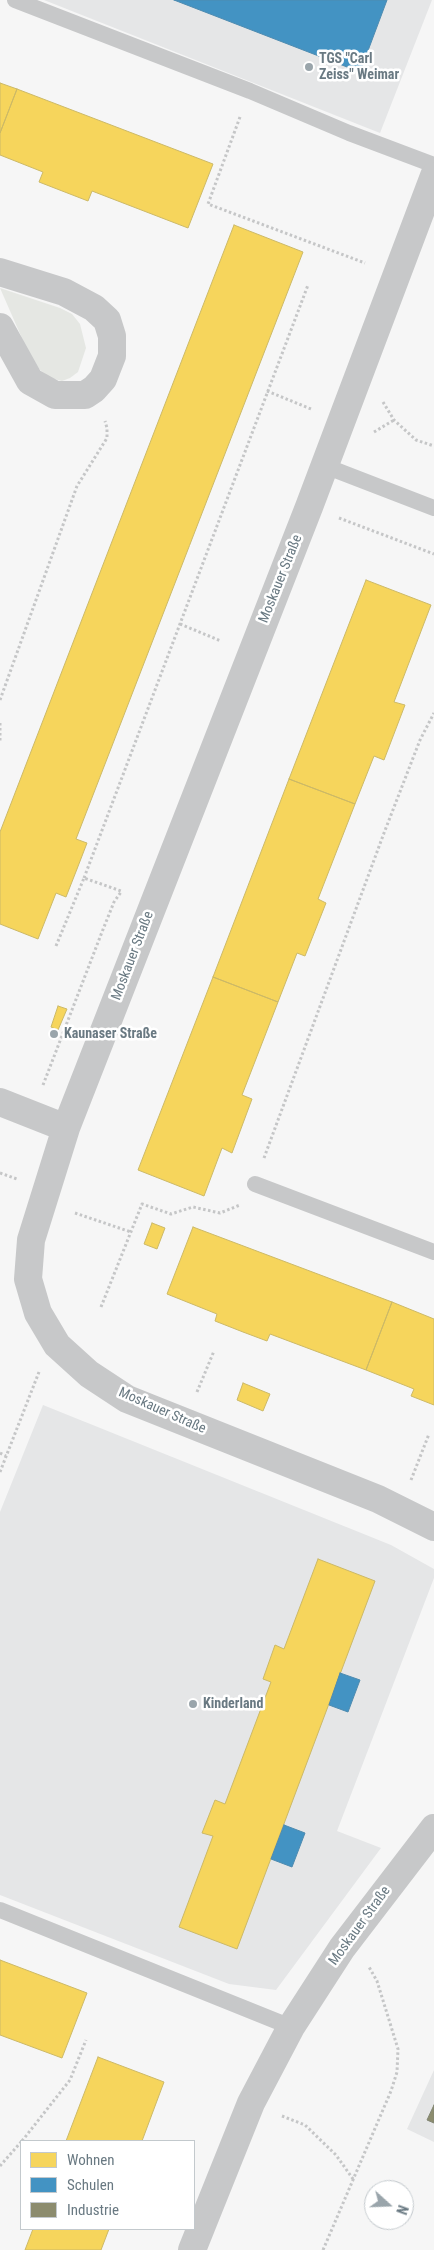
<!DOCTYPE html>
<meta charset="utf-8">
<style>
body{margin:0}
#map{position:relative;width:434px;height:2250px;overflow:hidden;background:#f6f6f6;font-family:"Roboto Condensed",sans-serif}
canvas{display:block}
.legend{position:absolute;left:20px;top:2140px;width:175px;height:90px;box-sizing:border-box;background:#fff;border:1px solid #c3c9cd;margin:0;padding:6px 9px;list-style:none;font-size:15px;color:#697982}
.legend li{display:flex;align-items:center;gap:10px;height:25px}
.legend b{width:25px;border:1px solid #c3c9cd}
.north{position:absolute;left:364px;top:2180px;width:50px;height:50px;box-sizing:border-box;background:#fff;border:1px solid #c3c9cd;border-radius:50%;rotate:110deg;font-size:14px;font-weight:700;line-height:20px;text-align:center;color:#697982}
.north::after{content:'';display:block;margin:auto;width:18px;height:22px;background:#9aa5ab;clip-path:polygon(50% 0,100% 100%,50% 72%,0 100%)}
</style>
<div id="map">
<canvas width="434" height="2250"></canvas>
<ul class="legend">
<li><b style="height:14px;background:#f6d55c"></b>Wohnen</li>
<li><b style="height:14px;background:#4393c3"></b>Schulen</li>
<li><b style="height:14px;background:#8c8c6e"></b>Industrie</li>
</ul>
<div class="north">N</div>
</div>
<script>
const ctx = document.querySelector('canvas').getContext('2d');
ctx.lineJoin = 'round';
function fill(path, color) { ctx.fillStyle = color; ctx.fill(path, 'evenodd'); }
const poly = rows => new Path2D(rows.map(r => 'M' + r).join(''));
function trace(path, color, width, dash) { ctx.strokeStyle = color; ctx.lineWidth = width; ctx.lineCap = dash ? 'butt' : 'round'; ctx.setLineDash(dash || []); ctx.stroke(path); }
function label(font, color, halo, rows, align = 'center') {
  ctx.font = font + ' "Roboto Condensed",sans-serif'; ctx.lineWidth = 5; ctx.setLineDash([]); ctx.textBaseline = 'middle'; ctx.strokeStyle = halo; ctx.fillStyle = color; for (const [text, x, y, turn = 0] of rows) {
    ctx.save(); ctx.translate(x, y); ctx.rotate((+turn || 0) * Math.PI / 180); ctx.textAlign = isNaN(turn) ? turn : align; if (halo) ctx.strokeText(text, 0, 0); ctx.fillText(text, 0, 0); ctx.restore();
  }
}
fill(poly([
 [44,0,432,0,380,133],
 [43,1405,391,1545,434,1569,434,1578,337,1831,381,1848,276,1990,229,1984,0,1895,0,1512],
 [434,2070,434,2142,407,2129]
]), '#e5e6e7');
fill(poly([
 [0,288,60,308,72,314,80,324,86,348,78,372,70,378,62,381,50,378,39,369,28,352]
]), '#e5e7e3');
const homes = poly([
 [0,83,17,89,0,133,0,83],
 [17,89,213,164,188,228,92,191,88,201,39,182,43,172,0,155,0,133,17,89],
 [234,225,303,252,76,839,87,843,77,869,66,897,56,893,38,939,0,924,0,832,234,225],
 [366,580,431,605,394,702,405,705,384,760,374,756,355,804,289,779,366,580],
 [289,779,355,804,318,899,326,903,305,956,297,953,278,1002,213,977,289,779],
 [213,977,278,1002,242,1095,252,1099,232,1153,222,1148,204,1196,138,1170,213,977],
 [58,1006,67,1009,58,1030,51,1027,58,1006],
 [152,1223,165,1228,157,1249,144,1244,152,1223],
 [193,1227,392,1302,366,1370,270,1334,267,1341,243,1332,215,1321,217,1314,167,1294,193,1227],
 [392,1302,434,1319,434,1405,411,1396,414,1389,366,1370,392,1302],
 [243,1383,270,1394,263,1411,237,1400,243,1383],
 [318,1559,375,1581,237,1949,179,1927,213,1836,202,1833,215,1800,225,1804,271,1682,263,1679,275,1645,284,1649,318,1559],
 [0,1960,87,1993,62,2058,0,2035,0,1960],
 [98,2057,164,2082,142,2141,66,2141,98,2057],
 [33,2229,109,2229,101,2250,25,2250,33,2229]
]);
fill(homes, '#f6d55c');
trace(homes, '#ccb967', 1);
const schools = poly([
 [174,0,387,0,360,72,174,0],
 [340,1673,360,1680,348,1712,329,1705,340,1673],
 [284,1825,305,1833,292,1867,271,1859,284,1825]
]);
fill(schools, '#4393c3');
trace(schools, '#4e8bb0', 1);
const industry = poly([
 [434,2105,434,2123,427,2120,434,2105]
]);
fill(industry, '#8c8c6e');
trace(industry, '#828674', 1);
trace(poly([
 [240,117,208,204,365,263],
 [267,391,311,409],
 [383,402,394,420,416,440,434,446],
 [374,432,394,420],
 [339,518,434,554],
 [180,624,221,641],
 [0,700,77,486,107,438,107,428,105,421],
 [0,723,0,743],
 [84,878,308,285],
 [56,946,84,878,121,891],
 [43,1085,102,932,114,902,121,892],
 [264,1158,384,833,420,740,434,713],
 [0,1173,17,1179],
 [75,1213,131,1232],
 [101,1307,142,1204,171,1214,193,1207,220,1213,240,1205],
 [197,1392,214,1351],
 [0,1453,6,1456],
 [0,1472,39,1372],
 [411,1480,429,1434],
 [282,2116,305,2125,336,2155,353,2179],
 [22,2141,70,2080,86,2040],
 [0,2166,21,2142],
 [323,2250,391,2091,397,2072,398,2049,377,1981,369,1967]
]), '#c5c6c7', 3, [2.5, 2.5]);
trace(poly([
 [15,0,250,91,349,133,434,165],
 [325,466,434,508],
 [255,1184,434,1252],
 [0,1910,291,2027]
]), '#c7c8c9', 16);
trace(poly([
 [434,176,309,507,66,1128,31,1240,28,1279,38,1313,57,1345,89,1374,127,1399,378,1499,434,1527],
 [0,272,64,292,94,308,107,320,112,336,112,356,103,379,94,389,85,395,55,395,30,381,0,327],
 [0,1102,66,1128],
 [192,2250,251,2103,291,2027,342,1948,434,1828]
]), '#c7c8c9', 28);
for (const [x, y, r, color] of [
 [309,67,5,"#9aa5ab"],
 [54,1034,5,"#9aa5ab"],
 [193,1704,5,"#9aa5ab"]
]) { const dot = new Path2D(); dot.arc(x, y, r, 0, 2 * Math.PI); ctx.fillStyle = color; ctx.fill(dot); trace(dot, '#fff', 2); }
label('bold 14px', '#697982', '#fff', [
 ["TGS \"Carl",319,59],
 ["Zeiss\" Weimar",319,75],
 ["Kaunaser Straße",64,1034],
 ["Kinderland",203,1704]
], 'left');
label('14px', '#697982', '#fff', [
 ["Moskauer Straße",281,579,-68],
 ["Moskauer Straße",133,956,-69],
 ["Moskauer Straße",162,1411,24],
 ["Moskauer Straße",360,1926,-54]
]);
</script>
